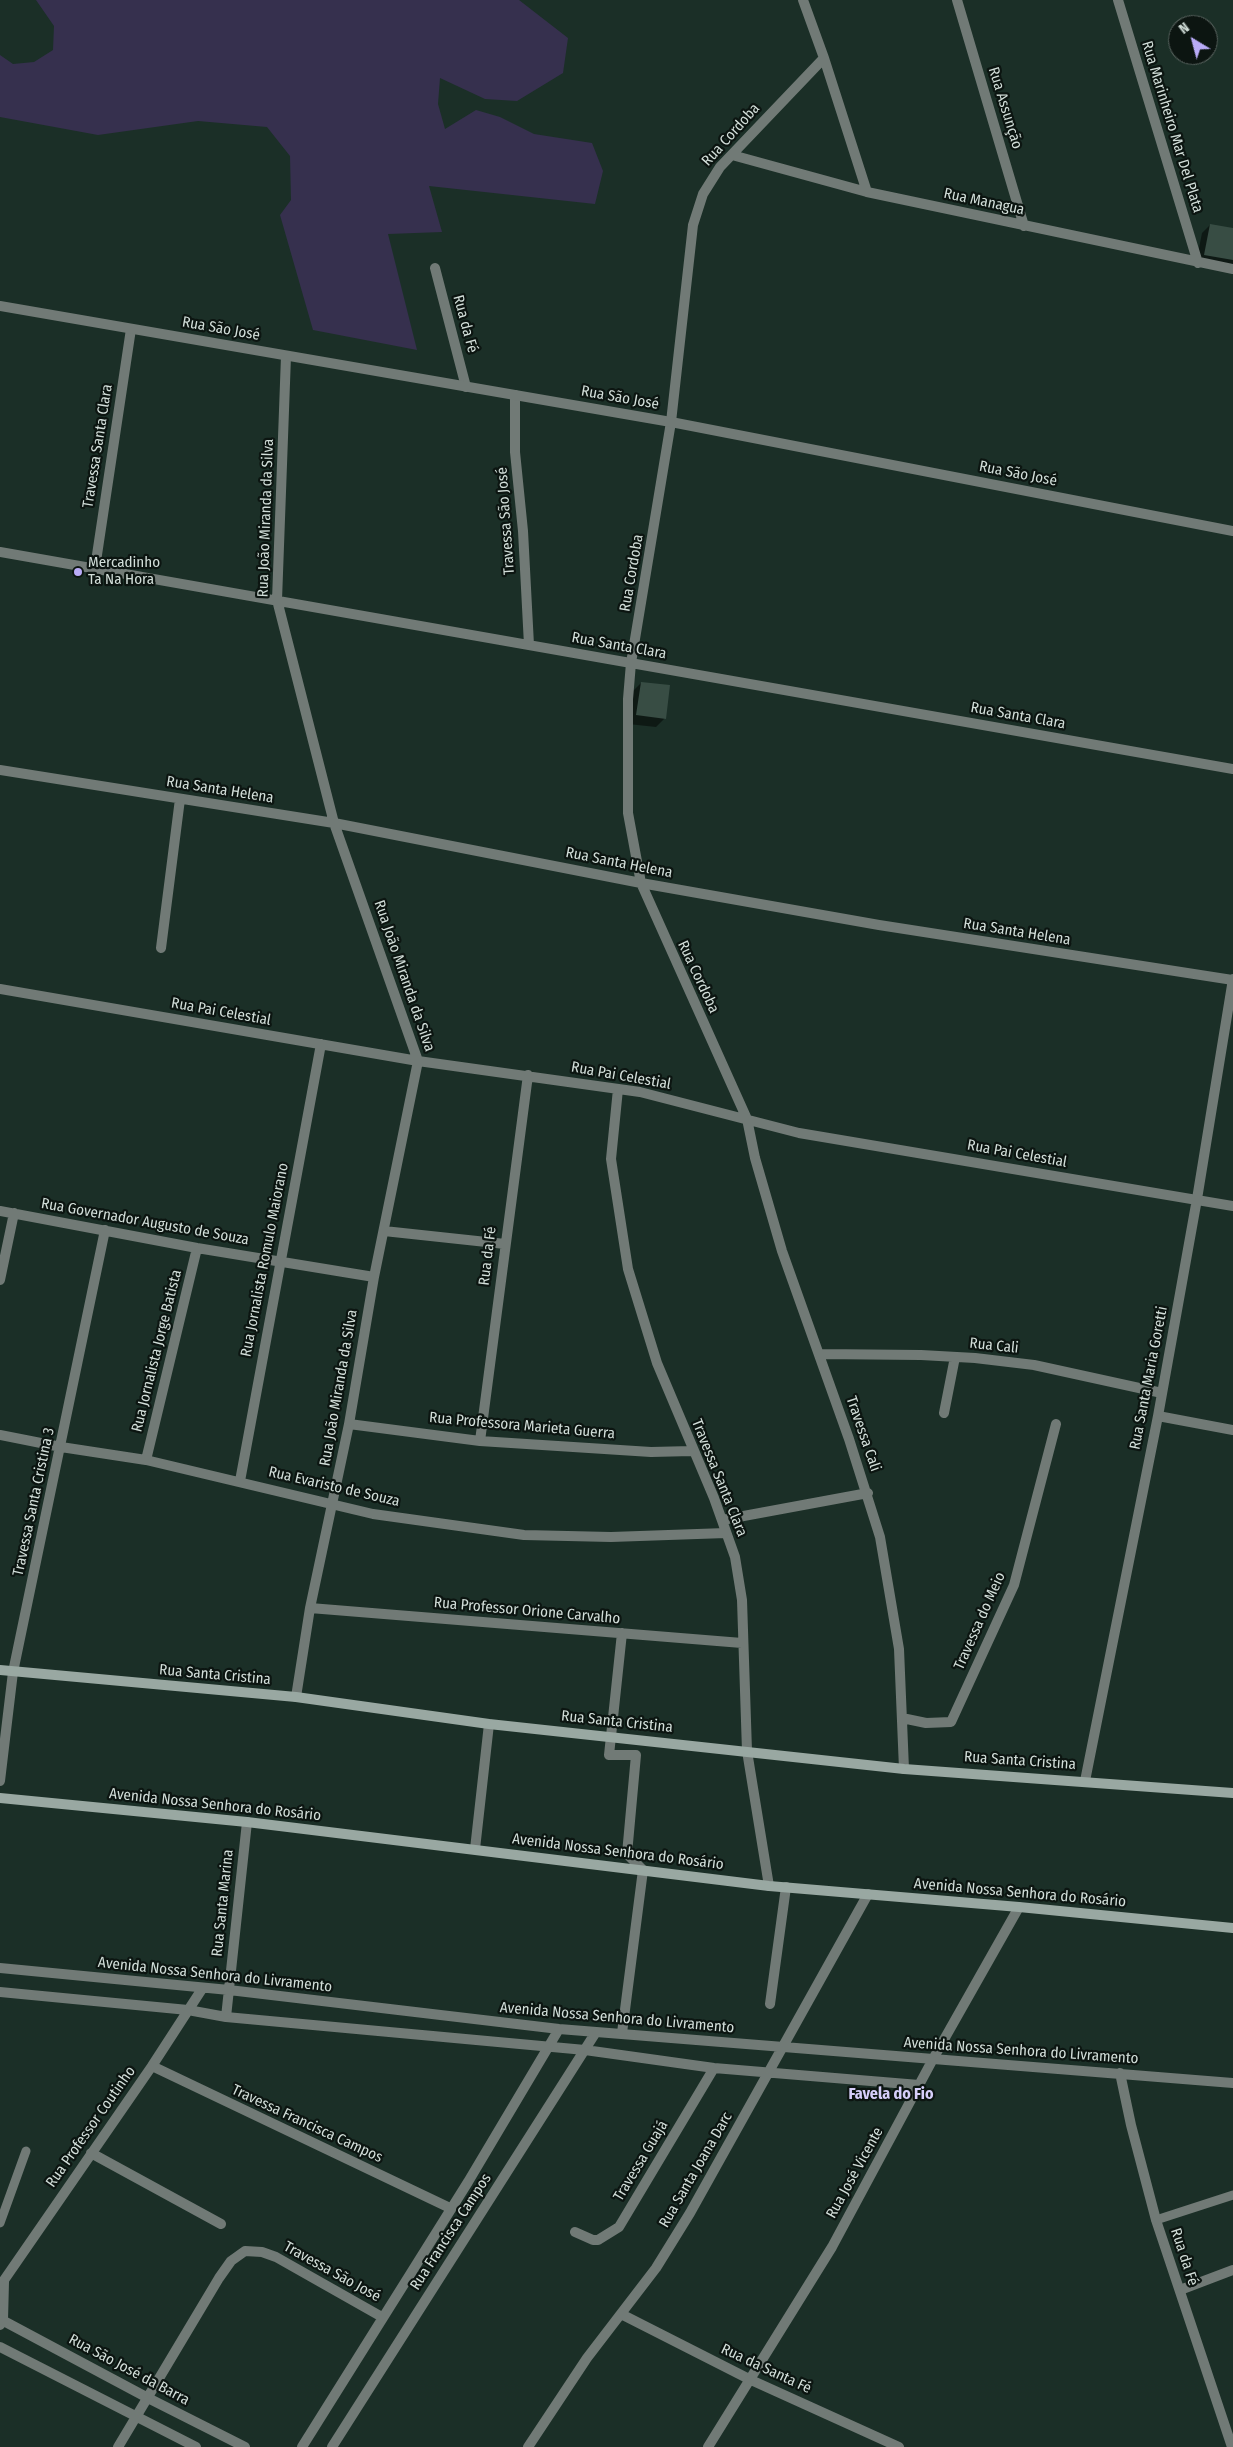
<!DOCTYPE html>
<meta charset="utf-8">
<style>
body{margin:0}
#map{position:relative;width:1233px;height:2447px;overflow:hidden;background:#1b2f27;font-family:"Fira Sans Condensed",sans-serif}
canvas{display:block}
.north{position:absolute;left:1168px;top:15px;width:50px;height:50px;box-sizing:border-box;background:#0c1511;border:1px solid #5b6561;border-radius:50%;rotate:323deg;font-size:14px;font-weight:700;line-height:20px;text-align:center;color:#d2ded9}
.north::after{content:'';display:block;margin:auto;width:18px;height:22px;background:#b9abf7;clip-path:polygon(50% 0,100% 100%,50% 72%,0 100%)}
</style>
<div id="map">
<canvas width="1233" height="2447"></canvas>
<div class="north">N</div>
</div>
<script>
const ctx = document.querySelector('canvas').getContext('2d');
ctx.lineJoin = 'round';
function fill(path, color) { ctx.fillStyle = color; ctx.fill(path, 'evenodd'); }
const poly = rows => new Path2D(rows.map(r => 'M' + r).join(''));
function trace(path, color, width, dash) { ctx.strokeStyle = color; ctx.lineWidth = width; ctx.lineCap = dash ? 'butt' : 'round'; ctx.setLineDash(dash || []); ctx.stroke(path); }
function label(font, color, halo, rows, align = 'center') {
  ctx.font = font + ' "Fira Sans Condensed",sans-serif'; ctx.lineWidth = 4.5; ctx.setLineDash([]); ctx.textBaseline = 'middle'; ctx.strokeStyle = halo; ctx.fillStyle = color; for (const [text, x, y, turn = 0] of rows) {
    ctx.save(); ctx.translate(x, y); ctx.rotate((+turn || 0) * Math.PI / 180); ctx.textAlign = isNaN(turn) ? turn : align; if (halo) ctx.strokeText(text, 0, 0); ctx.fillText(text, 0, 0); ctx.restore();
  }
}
fill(poly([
 [36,0,519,0,568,38,563,73,517,101,485,99,440,78,438,104,445,129,476,110,500,117,534,134,592,143,603,171,595,204,429,186,442,232,388,234,417,350,313,330,280,215,291,200,290,156,267,127,198,121,98,135,0,117,0,55,13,64,34,62,53,50,54,26]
]), '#36304e');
fill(poly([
 [1210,225,1233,229,1233,270,1196,263,1202,233],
 [641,683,665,718,656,727,628,724,633,691]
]), '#0007');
fill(poly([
 [1210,224,1233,228,1233,260,1204,255],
 [641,682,670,685,666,719,636,715]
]), '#384d44');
trace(poly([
 [1156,2220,1233,2195],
 [0,2223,26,2151]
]), '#717a76', 9);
trace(poly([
 [803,0,824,58,720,167,703,194,693,225,671,422,631,663,628,699,628,813,641,883,747,1119,755,1158,782,1251,849,1439,880,1537,899,1649,904,1769],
 [957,0,1024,226],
 [1118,0,1198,263],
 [824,58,867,192],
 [732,155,867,192,1233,269],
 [435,268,466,387],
 [286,356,277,600,334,823,418,1061,374,1277,349,1424,310,1608,296,1697],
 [515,395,515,452,523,531,529,645],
 [0,552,1233,769],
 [95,568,131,329],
 [0,770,334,823,641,883,879,925,1233,980],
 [161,948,180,799],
 [0,989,418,1061,640,1092,799,1133,1233,1206],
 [618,1089,611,1159,628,1269,657,1363,714,1498,735,1557,742,1600,747,1751,769,1886],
 [0,1211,197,1248,374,1277],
 [384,1231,505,1244],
 [0,1280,14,1213],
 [819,1354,921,1355,975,1358,1034,1365,1162,1393],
 [944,1413,955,1357],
 [1158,1416,1233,1430],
 [349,1424,480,1441,651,1452,692,1451],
 [0,1435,61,1447,146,1460,373,1514,524,1535,611,1537,726,1533],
 [480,1441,528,1075],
 [146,1460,197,1248],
 [240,1481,321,1044],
 [722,1520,868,1493],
 [310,1608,742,1643],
 [622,1633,609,1755,636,1755,627,1854,643,1870,622,2033],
 [902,1718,926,1723,951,1722,1014,1585,1056,1424],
 [0,1781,13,1672,105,1230],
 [1085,1781,1158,1416,1197,1199,1233,979],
 [475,1849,489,1724],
 [0,1968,229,1990,559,2029,1233,2083],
 [0,1992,188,2010,226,2017,585,2050,714,2068,919,2085],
 [770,2004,786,1887],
 [226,2017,247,1822],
 [152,2066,450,2208],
 [1120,2073,1131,2125,1156,2220,1232,2447],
 [91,2153,221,2224],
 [575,2232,593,2240,598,2240,619,2227,714,2068],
 [0,2286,152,2066,202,1989],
 [1180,2290,1233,2270],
 [621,2314,751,2380,899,2447],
 [0,2319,148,2398,245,2447],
 [0,2325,3,2320,4,2282],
 [0,2347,196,2447],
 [118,2447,219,2278,231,2261,245,2251,262,2252,276,2257,382,2317],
 [302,2447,468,2182,559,2029],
 [332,2447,596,2032],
 [528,2447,587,2358,656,2268,690,2213,868,1894],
 [708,2447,832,2247,933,2059,1019,1907]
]), '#717a76', 10);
trace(poly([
 [0,306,671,422,1233,531]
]), '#717a76', 10);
trace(poly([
 [0,1670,296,1697,489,1724,904,1769,1233,1793],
 [0,1798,247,1822,769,1886,1019,1907,1233,1928]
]), '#99a8a2', 10);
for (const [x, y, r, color] of [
 [78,572,5,"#b9abf7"]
]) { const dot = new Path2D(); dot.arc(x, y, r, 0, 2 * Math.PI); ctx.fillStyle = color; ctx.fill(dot); trace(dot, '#0c1511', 2); }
label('15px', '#d2ded9', '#0c1511', [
 ["Rua Assunção",1005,108,73],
 ["Rua Marinheiro Mar Del Plata",1172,127,73],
 ["Rua Cordoba",731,135,-48],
 ["Rua Managua",984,202,12],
 ["Rua da Fé",465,324,75],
 ["Rua São José",221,329,10],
 ["Rua São José",620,398,10],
 ["Travessa Santa Clara",98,446,-81],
 ["Rua São José",1018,474,11],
 ["Rua João Miranda da Silva",266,518,-88],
 ["Travessa São José",506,521,-94],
 ["Rua Cordoba",632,573,-80],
 ["Rua Santa Clara",619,646,10],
 ["Rua Santa Clara",1018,716,10],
 ["Rua Santa Helena",220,790,9],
 ["Rua Santa Helena",619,863,11],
 ["Rua Santa Helena",1017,932,9],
 ["Rua João Miranda da Silva",404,976,71],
 ["Rua Cordoba",698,977,65],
 ["Rua Pai Celestial",221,1012,10],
 ["Rua Pai Celestial",621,1076,10],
 ["Rua Pai Celestial",1017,1154,10],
 ["Rua Governador Augusto de Souza",145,1222,10],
 ["Rua da Fé",488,1256,-83],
 ["Rua Jornalista Romulo Maiorano",265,1260,-79],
 ["Rua Cali",994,1346,6],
 ["Rua Jornalista Jorge Batista",157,1351,-76],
 ["Rua Santa Maria Goretti",1149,1378,-79],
 ["Rua João Miranda da Silva",339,1388,-80],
 ["Rua Professora Marieta Guerra",522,1426,5],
 ["Travessa Cali",863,1434,71],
 ["Travessa Santa Clara",719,1478,68],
 ["Rua Evaristo de Souza",334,1487,13],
 ["Travessa Santa Cristina 3",34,1502,-78],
 ["Rua Professor Orione Carvalho",527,1611,5],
 ["Travessa do Meio",980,1621,-66],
 ["Rua Santa Cristina",215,1675,5],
 ["Rua Santa Cristina",617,1722,6],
 ["Rua Santa Cristina",1020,1761,4],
 ["Avenida Nossa Senhora do Rosário",215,1805,6],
 ["Avenida Nossa Senhora do Rosário",618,1852,7],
 ["Avenida Nossa Senhora do Rosário",1020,1893,5],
 ["Rua Santa Marina",223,1903,-84],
 ["Avenida Nossa Senhora do Livramento",215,1975,6],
 ["Avenida Nossa Senhora do Livramento",617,2018,5],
 ["Avenida Nossa Senhora do Livramento",1021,2051,4],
 ["Travessa Francisca Campos",307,2124,25],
 ["Rua Professor Coutinho",91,2127,-55],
 ["Travessa Guajá",641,2161,-59],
 ["Rua Santa Joana Darc",696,2170,-60],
 ["Rua José Vicente",855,2173,-61],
 ["Rua Francisca Campos",451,2232,-57],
 ["Rua da Fé",1184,2257,72],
 ["Travessa São José",332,2272,29],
 ["Rua da Santa Fé",766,2369,25],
 ["Rua São José da Barra",129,2370,28]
]);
label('15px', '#d2ded9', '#0c1511', [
 ["Mercadinho",88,563],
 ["Ta Na Hora",88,580]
], 'left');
label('bold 16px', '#d6cffa', '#0c1511', [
 ["Favela do Fio",891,2095]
]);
</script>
